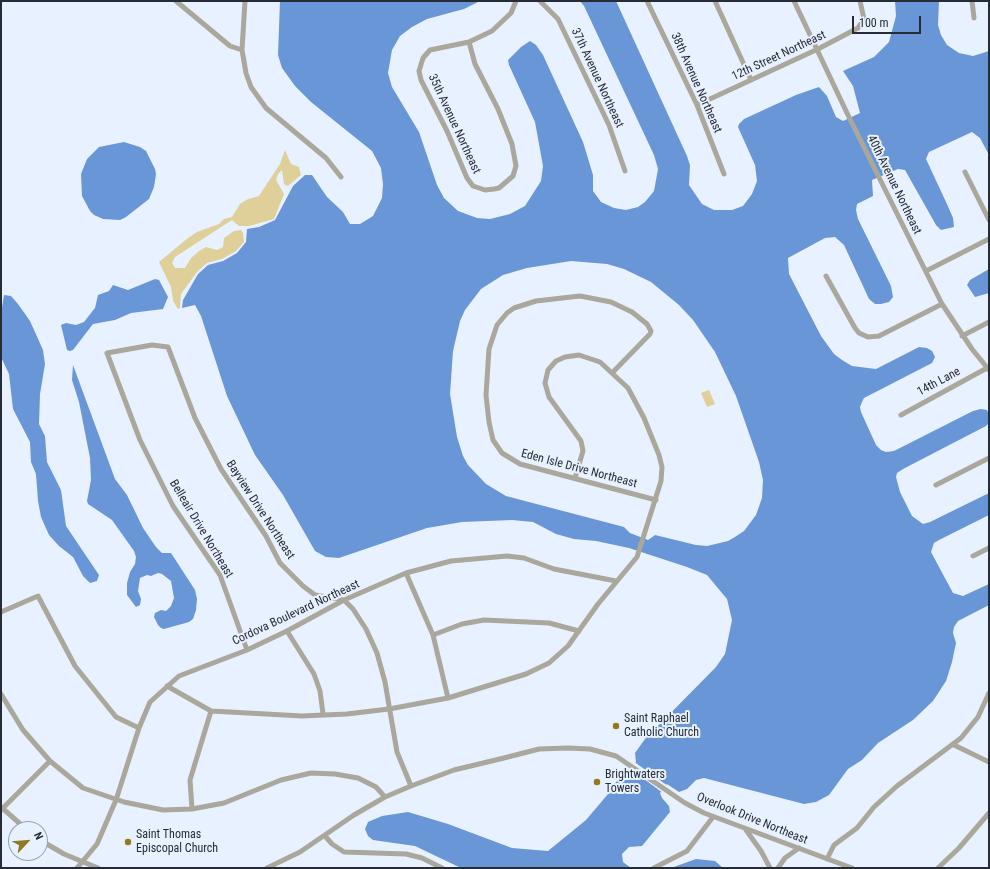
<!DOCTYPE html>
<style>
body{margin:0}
#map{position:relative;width:990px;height:869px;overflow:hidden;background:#e8f1ff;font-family:"Roboto Condensed",sans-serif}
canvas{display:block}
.frame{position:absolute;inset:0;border:2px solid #262c35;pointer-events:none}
.north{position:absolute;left:8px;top:821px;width:40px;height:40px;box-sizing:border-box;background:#e8f1ff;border:1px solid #9aa2ae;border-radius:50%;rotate:64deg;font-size:11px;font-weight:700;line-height:16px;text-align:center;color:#262c35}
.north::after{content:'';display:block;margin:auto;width:14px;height:18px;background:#90791f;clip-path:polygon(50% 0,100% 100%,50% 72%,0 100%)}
.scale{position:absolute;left:852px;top:16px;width:69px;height:18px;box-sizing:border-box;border:2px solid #262c35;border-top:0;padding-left:5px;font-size:12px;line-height:14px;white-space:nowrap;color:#262c35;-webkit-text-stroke:3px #e8f1ff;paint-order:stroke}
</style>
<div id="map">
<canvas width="990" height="869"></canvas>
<div class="frame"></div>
<div class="north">N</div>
<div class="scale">100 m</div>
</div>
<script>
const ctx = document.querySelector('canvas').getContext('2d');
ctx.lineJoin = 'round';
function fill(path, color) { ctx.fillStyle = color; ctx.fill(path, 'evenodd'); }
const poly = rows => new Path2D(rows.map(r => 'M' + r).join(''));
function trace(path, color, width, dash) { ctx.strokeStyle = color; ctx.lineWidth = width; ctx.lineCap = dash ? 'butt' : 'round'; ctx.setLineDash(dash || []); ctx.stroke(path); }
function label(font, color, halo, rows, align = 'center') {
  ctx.font = font + ' "Roboto Condensed",sans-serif'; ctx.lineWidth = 4; ctx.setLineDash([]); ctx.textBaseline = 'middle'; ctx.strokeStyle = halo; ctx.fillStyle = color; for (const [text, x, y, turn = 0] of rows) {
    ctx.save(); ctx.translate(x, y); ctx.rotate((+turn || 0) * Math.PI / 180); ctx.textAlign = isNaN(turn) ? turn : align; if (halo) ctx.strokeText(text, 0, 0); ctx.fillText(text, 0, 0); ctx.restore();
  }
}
fill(poly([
 [285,150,291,164,299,167,301,175,288,186,284,184,282,170,278,174,276,180,284,194,274,219,249,226,239,226,232,220,175,257,172,263,175,268,185,268,191,258,199,251,206,247,217,250,223,247,224,238,234,231,241,230,243,233,244,242,236,251,222,259,207,263,197,272,181,294,180,308,178,309,173,301,171,287,159,262,188,238,197,232,219,224,224,219,232,217,240,204,248,199,259,196,280,164],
 [709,390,715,404,707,407,701,393]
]), '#dfcf98');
fill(poly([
 [280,1,480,1,464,9,427,19,412,27,400,36,392,50,388,73,392,87,419,132,437,185,444,198,458,211,477,218,490,219,510,214,525,206,541,181,543,166,535,122,509,65,508,60,521,47,530,41,536,45,543,55,583,142,593,175,593,191,601,202,614,208,626,210,638,207,645,202,654,191,658,169,654,155,584,6,580,1,616,1,687,156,690,165,689,185,702,204,714,210,732,210,743,206,752,194,757,181,755,165,738,127,739,124,744,119,796,95,819,87,827,96,836,117,843,121,860,113,853,86,843,71,874,57,889,42,896,16,895,1,939,1,938,25,941,35,947,45,959,53,973,56,989,51,989,155,980,138,972,132,929,152,926,159,946,202,953,218,954,227,941,230,936,225,905,170,898,169,872,180,873,196,857,204,856,210,858,219,891,286,893,297,889,302,881,304,875,304,869,299,844,245,835,237,825,238,788,258,789,274,821,336,834,354,842,360,852,366,876,369,919,347,927,348,932,351,935,357,932,363,864,398,862,402,860,407,861,412,876,445,881,450,886,452,894,451,973,411,981,409,987,410,989,415,989,423,986,426,903,469,897,473,896,477,900,492,912,516,923,524,930,522,989,493,989,515,939,540,934,543,931,552,953,593,963,596,989,584,989,605,958,621,954,627,953,633,956,643,952,662,946,681,933,701,913,720,878,743,862,760,848,769,829,795,816,802,804,804,704,778,696,780,687,789,679,792,667,784,660,793,662,798,669,806,670,812,642,846,629,847,622,854,623,862,631,868,461,868,415,846,373,840,368,836,365,829,368,822,382,816,408,812,448,824,512,848,548,851,586,820,608,794,623,772,630,771,636,762,635,753,645,739,716,667,725,654,732,620,727,599,707,575,687,567,629,548,596,541,574,539,556,534,533,522,512,520,462,522,427,528,339,558,326,557,315,551,283,495,255,455,227,396,201,316,195,305,182,308,183,300,198,274,208,265,223,261,237,253,246,242,247,229,259,227,275,220,293,186,305,175,312,175,327,197,343,212,350,224,360,224,373,216,382,198,383,184,381,168,372,151,311,102,295,86,282,68,278,55],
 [571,261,607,264,624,269,651,282,679,305,693,320,715,352,736,396,759,462,763,480,762,498,756,515,744,531,735,537,728,541,707,546,696,545,655,535,648,540,630,533,624,527,506,496,486,484,468,465,463,456,457,437,450,394,453,351,460,321,465,310,481,289,503,275,527,268],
 [124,142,140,147,146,151,155,169,156,174,154,187,149,199,126,217,120,220,103,219,94,215,90,211,82,196,81,174,87,159,99,147],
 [989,269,989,293,975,297,967,285,970,280],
 [155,279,159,280,168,297,163,309,131,313,115,320,93,324,73,350,70,351,67,350,61,325,66,323,76,325,84,322,95,308,98,295,109,291,113,285,128,290],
 [4,295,11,296,18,304,30,321,43,350,45,364,40,394,39,424,45,436,47,462,61,490,66,526,99,575,97,581,90,583,83,576,73,557,59,546,49,535,41,517,38,501,36,474,31,462,30,442,13,409,9,374,1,357,1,314],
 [73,365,115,479,127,495,143,528,156,547,162,553,171,553,195,590,197,599,196,610,193,619,189,622,164,629,161,628,158,625,154,617,155,613,161,610,166,611,171,606,174,598,171,581,162,574,158,573,151,576,147,575,140,578,138,591,141,599,140,605,136,607,127,595,127,583,130,572,135,564,136,557,134,551,112,520,88,504,87,501,91,480,90,458,79,402,72,380],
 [696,859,715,861,723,868,671,868]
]), '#6996d6');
fill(poly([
 [633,761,668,786,663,793,629,768]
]), '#e8f1ff');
trace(poly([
 [176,1,230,46,242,50],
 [245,1,242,50,246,73,251,87,266,108,326,158,341,177],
 [540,1,558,19,609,125,625,171],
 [647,1,697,105,724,174],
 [715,1,751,80],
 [794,1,847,113,942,304,972,349,989,370],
 [972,1,974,18],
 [469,42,475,64,498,109,512,144,516,166,513,176,499,188,494,189,485,190,473,186,467,178,447,131,421,80,419,71,423,58,430,50,469,42,492,31,511,13,516,1],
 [697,105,818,49,858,28,864,19,860,1],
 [965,172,989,220],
 [926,271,989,239],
 [826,276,855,328,859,333,868,337,879,336,942,304],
 [962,336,989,322],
 [613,372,650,334,651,331,647,324,632,312,611,302,580,296,536,301,514,308,507,313,497,325,489,349,486,395,489,422,493,440,502,453,520,464,656,500],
 [901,415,987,368],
 [936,485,989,458],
 [973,556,989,548],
 [406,573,433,635,448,698],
 [1,612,38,596,75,666,116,717,139,728],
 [287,631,314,674,320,691,323,714],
 [433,635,462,624,484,620,549,623,579,631],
 [247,650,220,575,173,506,140,440,107,353,152,345,168,347,195,418,221,469,266,536,280,563,303,586,315,595,344,600,353,609,366,629,377,653,385,682,397,752,411,786],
 [167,686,211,711,302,716,347,714,389,709,448,698,526,674,549,663,568,646,598,604,637,557,661,481,662,467,659,455,644,418,628,388,600,362,579,355,565,357,556,361,548,370,545,383,549,397,581,441,583,451,575,478],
 [1,694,23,730,50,761,83,788,124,802,163,810,192,809,224,803,281,780,311,773,335,774,358,778,376,787,385,797],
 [954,745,989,762],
 [1,807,26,829],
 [192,809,190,780,211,711],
 [1,810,50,761],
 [746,830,761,851,770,868],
 [325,836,332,844,344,852,406,854,422,858,442,868],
 [40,840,64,854,98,868],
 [827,859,834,845,857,828,874,807,897,786,961,738,978,717,989,693],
 [77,868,97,844,116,800,139,728,150,702,179,676,247,650,287,631,344,600,406,573,451,561,507,556,524,558,554,569,616,581],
 [267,868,300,852,354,815,385,797,411,786,454,770,504,758,539,749,568,748,590,749,616,756,685,803,704,813,852,868],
 [654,868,687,851,713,817],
 [778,868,785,858,799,848],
 [938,868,959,848,989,813]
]), '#aaa79c', 5);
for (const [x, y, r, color] of [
 [616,726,4,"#90791f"],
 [597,782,4,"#90791f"],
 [128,842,4,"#90791f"]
]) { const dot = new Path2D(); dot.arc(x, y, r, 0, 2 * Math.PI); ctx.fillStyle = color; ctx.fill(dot); trace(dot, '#e8f1ff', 1.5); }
label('12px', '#262c35', '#e8f1ff', [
 ["12th Street Northeast",779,56,-25],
 ["37th Avenue Northeast",597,78,65],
 ["38th Avenue Northeast",696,83,66],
 ["35th Avenue Northeast",454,124,65],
 ["40th Avenue Northeast",894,185,64],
 ["14th Lane",939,382,-28],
 ["Eden Isle Drive Northeast",579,469,15],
 ["Bayview Drive Northeast",260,510,57],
 ["Belleair Drive Northeast",201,529,59],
 ["Cordova Boulevard Northeast",296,613,-25],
 ["Overlook Drive Northeast",752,819,22]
]);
label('12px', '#262c35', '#e8f1ff', [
 ["Saint Raphael",624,719],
 ["Catholic Church",624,733],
 ["Brightwaters",605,775],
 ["Towers",605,789],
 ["Saint Thomas",136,835],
 ["Episcopal Church",136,849]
], 'left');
</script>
